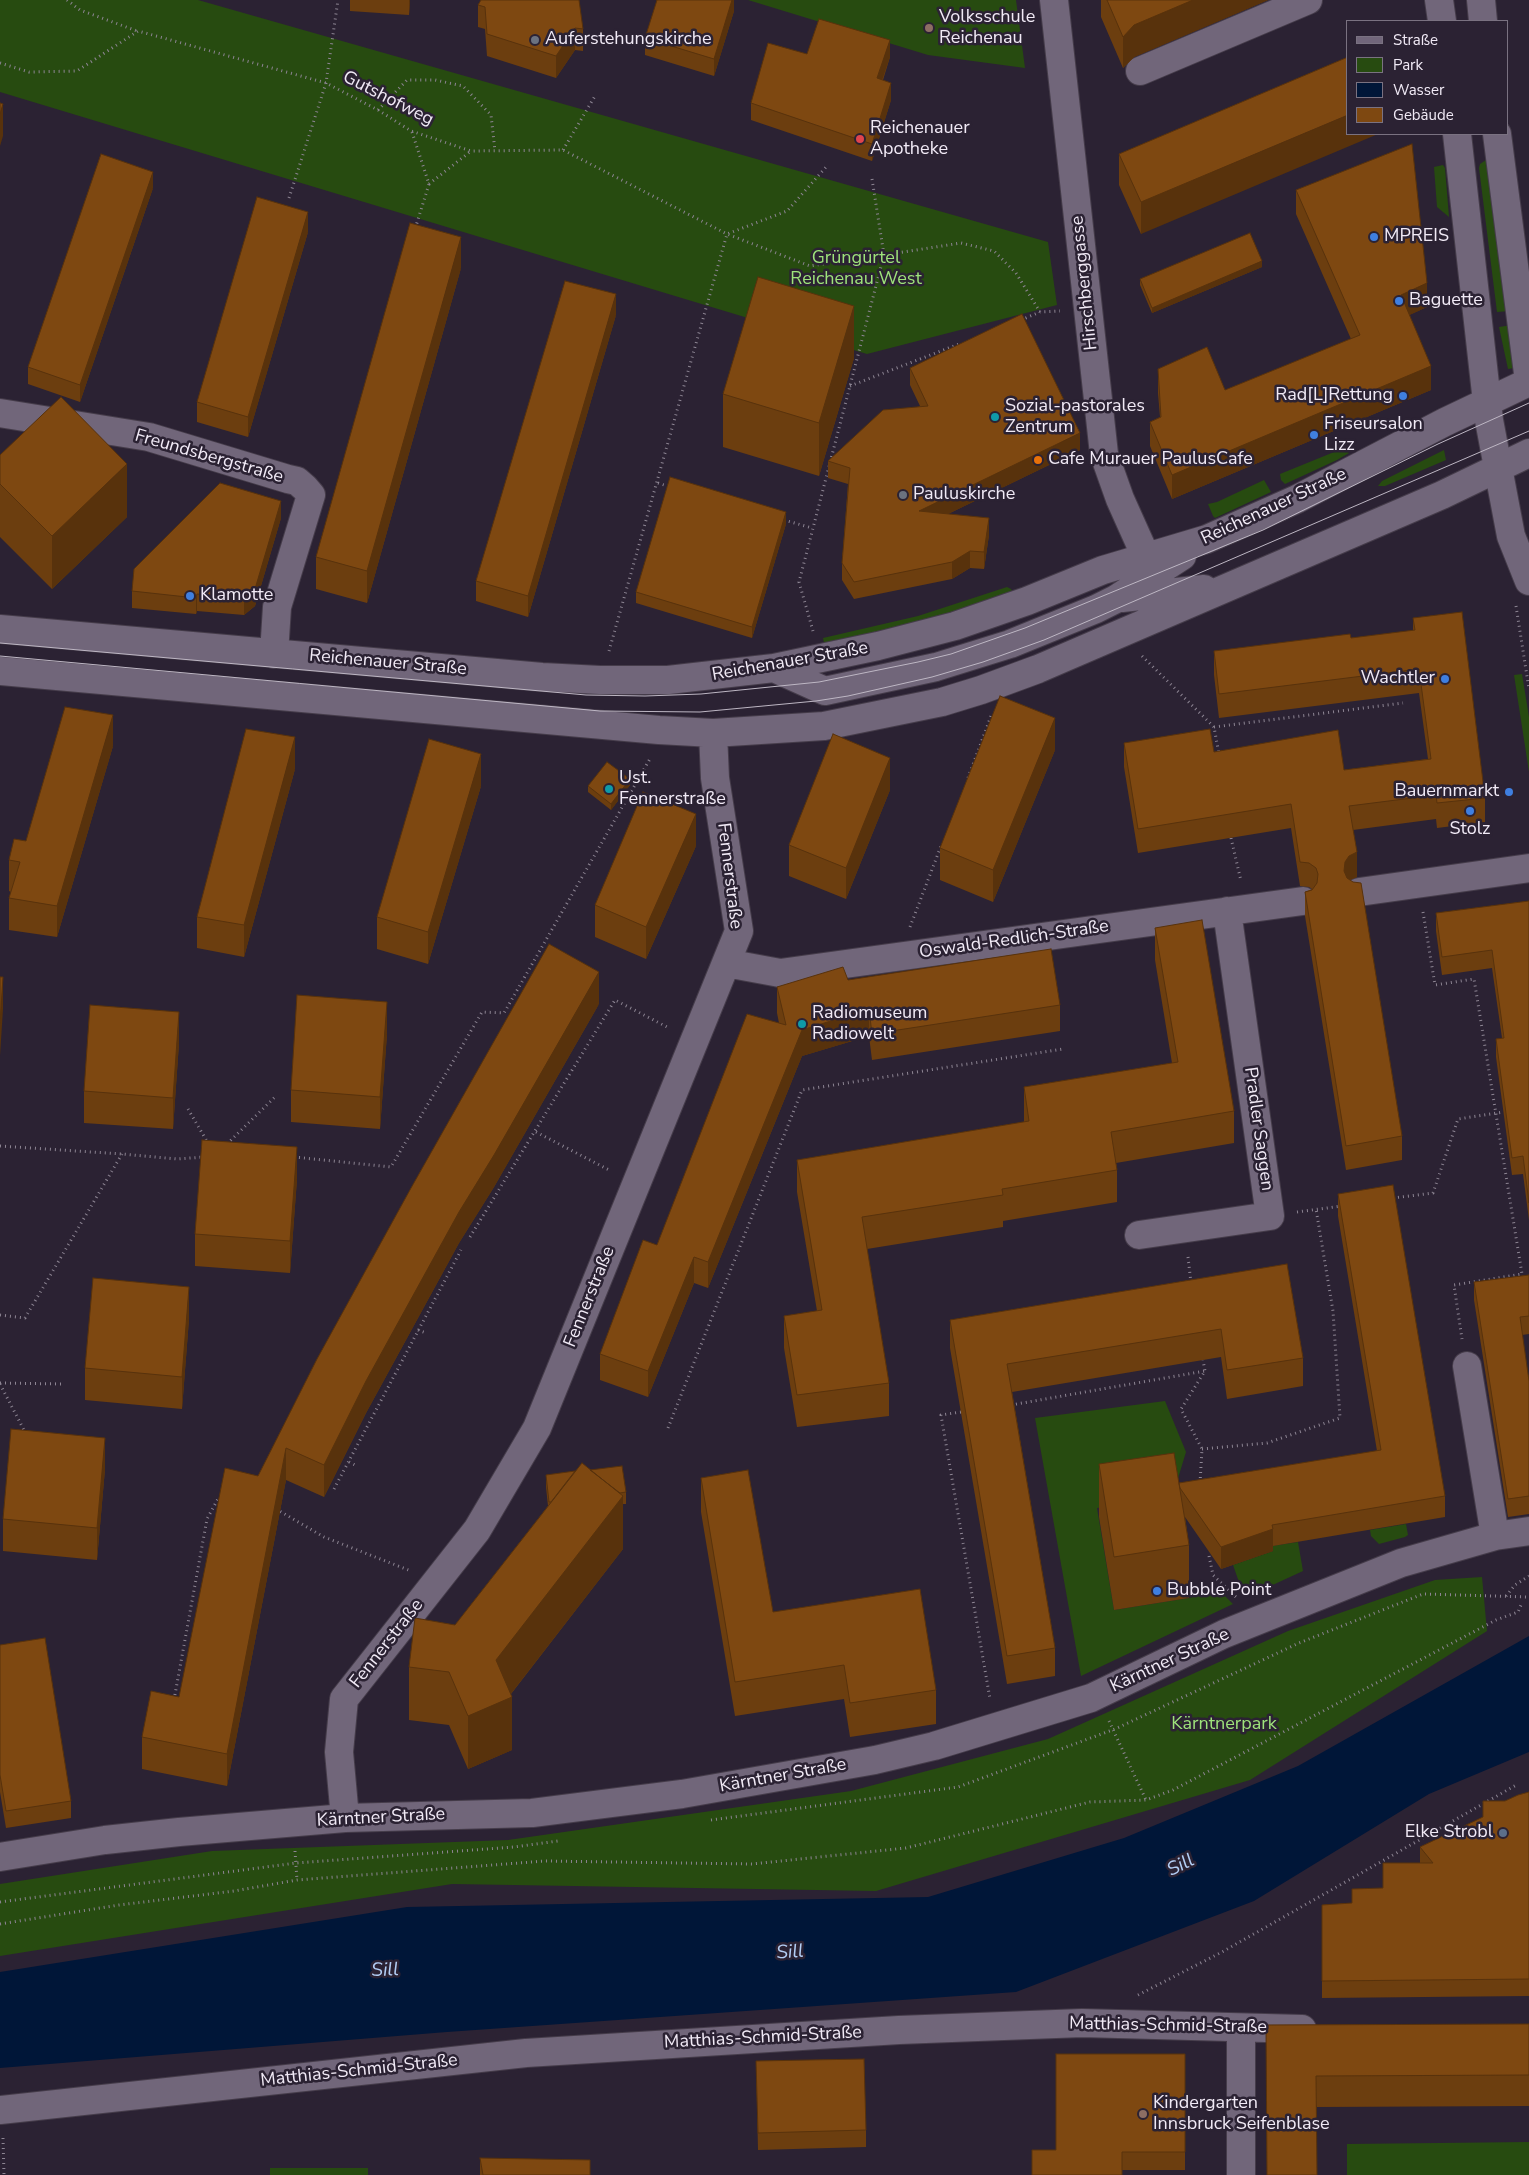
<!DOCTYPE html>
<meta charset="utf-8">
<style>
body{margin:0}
#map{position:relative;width:1529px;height:2175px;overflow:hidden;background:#2b2233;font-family:"Nunito Sans",sans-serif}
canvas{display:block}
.legend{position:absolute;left:1346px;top:20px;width:162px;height:115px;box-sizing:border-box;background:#2b2233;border:1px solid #7a7281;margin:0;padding:6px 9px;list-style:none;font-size:15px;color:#f1eaf6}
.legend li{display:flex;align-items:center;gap:10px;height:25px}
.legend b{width:25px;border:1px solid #7a7281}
</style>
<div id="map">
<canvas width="1529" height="2175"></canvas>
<ul class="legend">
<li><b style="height:6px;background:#71667a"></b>Straße</li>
<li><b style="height:14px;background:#274b10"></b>Park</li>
<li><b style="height:14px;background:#001638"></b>Wasser</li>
<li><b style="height:14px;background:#7e4811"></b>Gebäude</li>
</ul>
</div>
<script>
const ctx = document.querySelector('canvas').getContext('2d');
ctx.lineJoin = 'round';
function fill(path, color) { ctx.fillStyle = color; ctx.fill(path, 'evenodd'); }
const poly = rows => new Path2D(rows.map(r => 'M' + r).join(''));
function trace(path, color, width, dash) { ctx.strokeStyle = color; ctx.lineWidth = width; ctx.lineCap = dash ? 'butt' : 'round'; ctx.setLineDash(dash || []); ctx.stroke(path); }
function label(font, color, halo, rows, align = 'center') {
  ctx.font = font + ' "Nunito Sans",sans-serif'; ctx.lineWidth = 5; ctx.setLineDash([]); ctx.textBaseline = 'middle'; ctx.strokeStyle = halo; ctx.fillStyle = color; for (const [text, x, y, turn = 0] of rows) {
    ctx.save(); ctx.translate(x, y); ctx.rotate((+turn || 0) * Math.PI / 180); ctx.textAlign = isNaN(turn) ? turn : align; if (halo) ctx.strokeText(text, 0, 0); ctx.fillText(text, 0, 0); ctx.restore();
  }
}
fill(poly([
 [0,0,198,0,1048,242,1057,305,867,354,0,92],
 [748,0,1016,0,1025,68,928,55],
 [1486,160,1489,162,1510,311,1497,312,1479,168,1480,164],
 [1443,165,1445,168,1449,217,1437,207,1434,167],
 [1512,325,1514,368,1508,369,1499,327],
 [1344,448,1349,453,1337,460,1285,484,1281,480,1280,474],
 [1444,450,1446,460,1385,486,1378,486,1382,481],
 [1264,480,1271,492,1215,518,1213,516,1208,504,1217,502],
 [1007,587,1011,589,1015,597,825,648,823,638,918,616],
 [1522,674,1529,717,1529,772,1514,675],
 [1165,1401,1186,1452,1172,1498,1097,1508,1114,1610,1189,1598,1218,1589,1233,1604,1081,1676,1035,1418],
 [1406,1524,1408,1535,1405,1537,1379,1544,1371,1536,1370,1530],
 [1298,1542,1303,1571,1251,1595,1240,1585,1233,1565,1273,1551,1272,1546],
 [1482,1577,1487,1631,1250,1780,876,1891,452,1884,0,1956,0,1884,212,1851,508,1840,851,1791,1048,1739,1288,1631,1435,1580],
 [1529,2142,1529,2175,1347,2175,1347,2144],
 [270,2168,368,2168,368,2175,270,2175]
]), '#274b10');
fill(poly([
 [1529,1636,1529,1752,1429,1794,1254,1901,1016,1992,447,2032,0,2068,0,1972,407,1907,928,1897,1124,1838,1298,1766]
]), '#001638');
const minor = poly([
 [1054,0,1104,454,1120,499,1146,557],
 [1439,0,1442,21],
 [1481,0,1483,21],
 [1140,71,1308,0],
 [1457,134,1489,420,1511,536,1529,581],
 [1497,134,1529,381],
 [0,413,149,437,288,479,297,481,305,488,311,495,277,607,274,654],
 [1122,598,1204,589],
 [0,629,542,677,600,680,668,680,774,668,878,646,955,626,1027,601,1103,570,1207,539,1297,499,1445,422,1529,382],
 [774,668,825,691,936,667,1010,644,1096,609,1116,599,1182,556],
 [0,671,659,730,713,733,824,726,942,702,981,690,1038,669,1442,495,1529,453],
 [1359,892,1529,868],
 [726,963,780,973,1303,901],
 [1139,1235,1270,1216,1227,911],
 [1467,1366,1495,1536],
 [345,1818,339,1752,344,1699,477,1530,537,1428,739,931,715,778,713,733],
 [0,1857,105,1840,179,1832,345,1818,532,1813,682,1794,875,1760,934,1746,1091,1698,1224,1634,1401,1563,1495,1536,1529,1531],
 [1241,2029,1241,2175],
 [0,2110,526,2053,899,2030,1082,2023,1302,2029]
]);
trace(minor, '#453c4a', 30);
trace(poly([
 [67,0,80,10,137,31],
 [0,63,29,72,77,71,138,31,326,83,378,110,411,131,471,151,563,150,727,234,787,211,827,166],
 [378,110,407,80,435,80,463,86,491,115,495,151],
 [412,132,429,184,416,226],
 [563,150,595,96],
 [872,179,884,255,961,243,994,251,1016,273,1040,312],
 [429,184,471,151],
 [289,198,326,83,338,0],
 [1021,320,1040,312,1060,311],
 [850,386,959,344],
 [658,483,670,487],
 [784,520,812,528],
 [1516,606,1529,689],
 [609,651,727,234,810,266,884,255,799,582,813,631],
 [1142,656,1214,727,1219,754],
 [1214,727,1403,703],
 [968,778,991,716],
 [1231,838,1241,881],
 [1423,912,1435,985,1474,979,1522,1274,1454,1285,1462,1339],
 [910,927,941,846],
 [188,1109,208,1143],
 [536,1132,611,1171],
 [227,1144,275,1097],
 [0,1146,122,1154,177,1159,204,1157],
 [294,1157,391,1167,482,1012,504,1013,651,757],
 [1393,1198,1433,1193,1458,1119,1504,1112],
 [1297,1212,1342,1206],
 [470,1237,615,1000,669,1028],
 [1188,1257,1191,1283],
 [0,1315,25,1318,122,1154],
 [418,1330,426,1333],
 [0,1383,63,1384],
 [0,1384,25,1432],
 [1011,1405,1205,1371],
 [961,1412,941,1415,990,1699],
 [668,1428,802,1090,1063,1049],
 [1202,1449,1267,1443,1340,1418,1333,1311,1316,1209],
 [349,1462,357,1466],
 [1200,1483,1202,1449,1181,1409,1205,1371,1203,1360],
 [334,1489,461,1250],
 [276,1509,324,1537,411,1571],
 [1209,1556,1213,1575,1237,1598],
 [1506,1596,1515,1585,1529,1576],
 [174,1700,207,1519,219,1497,222,1497],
 [1109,1721,1146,1800],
 [711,1820,958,1787,1115,1729,1299,1643,1423,1594,1529,1597],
 [295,1851,297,1880],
 [0,1902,296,1863,514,1847,558,1841],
 [0,1924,119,1905,234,1891,297,1880,545,1861,752,1864,906,1848,1090,1802,1146,1800,1173,1790,1496,1620,1518,1612,1521,1605],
 [1138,1995,1222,1952,1518,1784],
 [3,2138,4,2175]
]), '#8d8593', 3, [1, 4]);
trace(minor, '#71667a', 28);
trace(poly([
 [0,643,586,695,645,696,701,694,819,682,918,662,951,654,1025,628,1263,530,1438,444,1529,403],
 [0,656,600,711,700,712,816,701,848,696,932,677,983,662,1044,640,1529,431]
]), '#beb7c4', 1);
fill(poly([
 [350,0,410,0,409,15,350,11],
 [734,0,734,11,714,76,645,55,645,38],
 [1101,0,1268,0,1134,57,1123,68,1101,17],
 [478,5,583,29,583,51,575,50,556,78,487,56,485,29,478,27],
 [807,54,890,57,883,80,891,100,872,161,751,120,751,103],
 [1348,57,1141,234,1119,185,1119,154],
 [153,188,80,402,28,384,28,367],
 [1296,190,1427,307,1409,315,1431,390,1172,499,1150,446,1150,422,1160,417,1158,393,1158,369,1225,390,1351,339,1296,214],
 [308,232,248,437,197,422,197,402],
 [1262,267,1152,313,1140,285,1140,279],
 [461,268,367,603,316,589,316,557],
 [616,315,528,617,476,601,476,581],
 [854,358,819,476,723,447,723,394],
 [910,368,1080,450,948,514,989,535,984,569,970,568,952,579,854,599,842,580,842,563,848,484,828,478,828,461,920,406,910,385],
 [0,455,127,517,52,589,0,537],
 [281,518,255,606,244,615,197,611,196,614,132,608,132,591],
 [786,524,752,638,636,603,636,592],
 [1413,618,1485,798,1485,822,1437,828,1436,819,1353,830,1357,877,1350,880,1402,1136,1402,1160,1346,1170,1305,916,1305,892,1312,889,1309,887,1300,886,1291,828,1138,853,1124,767,1124,743,1214,752,1344,770,1428,759,1419,693,1219,718,1214,675,1214,651,1351,638,1413,631],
 [113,746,57,937,9,930,9,898,11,892,9,891,9,860],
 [1055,750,993,902,940,880,940,848],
 [295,769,244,957,197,948,197,917],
 [630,785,611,810,588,792,588,786],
 [481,786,428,964,377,949,377,917],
 [890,790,846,899,789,876,789,845],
 [696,846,646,959,595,937,595,905],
 [1529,901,1529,1220,1523,1174,1512,1175,1496,1057,1496,1039,1502,1038,1492,968,1442,975,1436,931,1436,913],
 [1155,928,1234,1111,1234,1143,1116,1163,1117,1170,1117,1202,1003,1221,1003,1227,867,1249,889,1383,889,1416,797,1427,784,1348,784,1316,817,1311,797,1192,797,1160,1024,1122,1024,1087,1172,1063,1155,960],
 [848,980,1060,1005,1060,1031,872,1060,869,1036,802,1056,708,1288,694,1283,648,1397,600,1380,600,1354,657,1245,779,1023,777,1013,777,987],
 [599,1004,494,1187,459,1243,366,1413,324,1497,286,1480,227,1786,142,1769,142,1737,179,1697,258,1476],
 [387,1034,380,1129,291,1122,291,1090],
 [179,1043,173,1129,84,1123,84,1091],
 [297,1179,290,1273,195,1266,195,1234],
 [1338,1194,1445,1496,1445,1517,1273,1546,1273,1551,1221,1569,1185,1517,1189,1545,1189,1598,1114,1610,1099,1517,1099,1464,1179,1483,1377,1451,1338,1216],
 [1287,1264,1303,1358,1303,1386,1227,1399,1221,1357,1012,1392,1055,1648,1055,1676,1007,1684,950,1348,950,1320],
 [1529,1275,1529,1334,1522,1335,1529,1381,1529,1514,1508,1517,1474,1300,1474,1282],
 [189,1319,182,1409,85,1400,85,1368],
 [105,1469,97,1560,3,1551,3,1519],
 [590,1470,626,1492,626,1504,623,1504,623,1549,511,1694,512,1750,468,1769,449,1725,409,1720,409,1667,455,1625,548,1506,546,1487,546,1475],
 [701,1478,773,1612,936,1690,936,1724,850,1737,844,1699,735,1716,701,1512],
 [0,1645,71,1801,71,1818,6,1828,0,1792],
 [1529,1792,1529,1996,1322,1998,1322,1905,1352,1903,1383,1888,1420,1863,1420,1847,1483,1817,1505,1801],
 [1529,2024,1529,2106,1317,2107,1266,2025],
 [1185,2054,1185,2170,1122,2170,1056,2150],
 [756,2061,866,2130,866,2147,758,2150],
 [480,2158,590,2175,480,2175]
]), '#6c3e0f');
fill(poly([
 [409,0,410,0,409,15],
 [732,0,734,0,734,11,714,76,714,59],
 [1193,0,1268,0,1134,57,1123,68,1123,37,1134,25],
 [575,28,575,50,556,78,556,56],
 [890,40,890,57,877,95,877,78],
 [891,83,891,100,872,161,872,144],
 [3,104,3,136,0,146,0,114],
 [1348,115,1348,134,1378,134,1141,234,1141,202],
 [153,172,153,188,80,402,80,385],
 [308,212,308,232,248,437,248,417],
 [461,237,461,268,367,603,367,571],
 [1262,261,1262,267,1152,313,1152,308],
 [1427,283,1427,307,1401,319,1401,295],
 [616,294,616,315,528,617,528,596],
 [854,306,854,358,819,476,819,423],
 [1431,366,1431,390,1172,499,1172,475],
 [1080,433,1080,450,919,528,919,511],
 [127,464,127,517,52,589,52,536],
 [281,501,281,518,255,606,244,615,244,598],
 [786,512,786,524,752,638,752,627],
 [989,518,989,535,984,569,984,552],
 [970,551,970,568,952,579,952,562],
 [197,594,197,611,196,614,196,598],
 [113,715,113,746,57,937,57,906],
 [1055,718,1055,750,993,902,993,870],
 [295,737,295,769,244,957,244,925],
 [481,754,481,786,428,964,428,932],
 [890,758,890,790,846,899,846,868],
 [630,779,630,785,611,810,611,804],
 [696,814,696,846,646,959,646,927],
 [1357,852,1357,877,1349,880,1345,886,1344,871,1345,862,1349,856],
 [599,972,599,1004,494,1187,459,1243,366,1413,324,1497,324,1465,366,1381,459,1212],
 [3,977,3,1009,0,1056,0,1024],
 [387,1002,387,1034,380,1129,380,1097],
 [869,1009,869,1036,802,1056,708,1288,708,1262,802,1030],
 [179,1012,179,1043,173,1129,173,1098],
 [297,1147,297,1179,290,1273,290,1241],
 [694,1257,694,1283,648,1397,648,1371],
 [189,1287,189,1319,182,1409,182,1377],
 [105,1438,105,1469,97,1560,97,1528],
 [286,1448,286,1480,227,1786,227,1754],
 [623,1496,623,1549,506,1700,512,1697,512,1750,468,1769,468,1716,496,1660],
 [1273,1529,1273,1551,1221,1569,1221,1547]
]), '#58320c');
const building = poly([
 [481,0,579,0,583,29,575,28,556,56,487,34,485,7,478,5,481,0],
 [657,0,732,0,714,59,645,38,657,0],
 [1107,0,1193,0,1134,25,1123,37,1107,0],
 [819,19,890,40,877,78,891,83,872,144,751,103,768,43,807,54,819,19],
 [1348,57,1348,115,1141,202,1119,154,1348,57],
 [0,103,3,104,0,114,0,103],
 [1412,144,1427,283,1401,295,1431,366,1172,475,1150,422,1161,417,1158,369,1207,347,1225,390,1360,335,1296,190,1412,144],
 [101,154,153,172,80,385,28,367,101,154],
 [257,197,308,212,248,417,197,402,257,197],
 [410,223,461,237,367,571,316,557,410,223],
 [1250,233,1262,261,1152,308,1140,279,1250,233],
 [758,277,854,306,819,423,723,394,758,277],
 [565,281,616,294,528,596,476,581,565,281],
 [1022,314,1080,433,919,511,989,518,984,552,970,551,952,562,854,582,842,563,850,468,828,461,883,410,928,406,910,368,1022,314],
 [61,397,127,464,52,536,0,484,0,455,61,397],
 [670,477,786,512,752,627,636,592,670,477],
 [220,483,281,501,255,589,244,598,197,594,196,598,132,591,134,569,220,483],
 [1462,612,1485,798,1437,803,1436,795,1349,806,1357,852,1349,856,1345,862,1344,871,1347,878,1353,882,1361,883,1402,1136,1346,1146,1305,892,1312,890,1317,883,1318,874,1316,868,1309,863,1300,862,1291,804,1138,829,1124,743,1210,729,1214,752,1338,730,1344,770,1431,759,1419,669,1219,694,1214,651,1350,634,1351,638,1415,630,1413,618,1462,612],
 [1000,696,1055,718,993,870,940,848,1000,696],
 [65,707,113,715,57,906,9,898,20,862,9,860,14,839,26,841,65,707],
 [246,729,295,737,244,925,197,917,246,729],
 [833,734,890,758,846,868,789,845,833,734],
 [429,739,481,754,428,932,377,917,429,739],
 [607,762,630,779,611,804,588,786,607,762],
 [643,792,696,814,646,927,595,905,643,792],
 [1529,901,1529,1203,1523,1156,1512,1158,1496,1039,1504,1038,1492,950,1442,957,1436,913,1529,901],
 [1202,920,1234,1111,1111,1132,1117,1170,1002,1189,1003,1195,862,1217,889,1383,797,1395,784,1316,822,1310,797,1160,1029,1121,1024,1087,1178,1062,1155,928,1202,920],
 [549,944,599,972,494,1155,459,1212,366,1381,324,1465,286,1448,227,1754,142,1737,151,1691,179,1697,225,1468,258,1476,317,1359,411,1188,549,944],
 [1051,949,1060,1005,872,1034,869,1009,802,1030,708,1262,694,1257,648,1371,600,1354,643,1240,657,1245,747,1014,786,1025,777,987,843,967,848,980,1051,949],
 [0,977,3,977,0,1024,0,977],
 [297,995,387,1002,380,1097,291,1090,297,995],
 [90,1005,179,1012,173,1098,84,1091,90,1005],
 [202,1140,297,1147,290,1241,195,1234,202,1140],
 [1393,1185,1445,1496,1272,1525,1273,1529,1221,1547,1180,1488,1179,1483,1381,1450,1338,1194,1393,1185],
 [1287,1264,1303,1358,1227,1370,1221,1329,1007,1364,1055,1648,1007,1656,950,1320,1287,1264],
 [1529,1275,1529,1316,1520,1317,1529,1381,1529,1496,1508,1499,1474,1282,1529,1275],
 [93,1278,189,1287,182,1377,85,1368,93,1278],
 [11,1429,105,1438,97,1528,3,1519,11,1429],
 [1174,1453,1189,1545,1114,1557,1099,1464,1174,1453],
 [582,1463,623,1496,496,1660,512,1697,468,1716,449,1672,409,1667,415,1618,455,1625,582,1463],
 [622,1466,626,1492,620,1493,590,1470,622,1466],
 [748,1470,773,1612,920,1589,936,1690,850,1703,844,1665,735,1682,701,1478,748,1470],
 [575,1471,551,1502,549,1502,546,1475,575,1471],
 [45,1638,71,1801,6,1811,0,1775,0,1645,45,1638],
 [1529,1792,1529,1979,1322,1981,1322,1905,1352,1903,1352,1889,1383,1888,1383,1863,1433,1863,1420,1847,1483,1817,1483,1801,1505,1801,1518,1795,1529,1792],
 [1529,2024,1529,2075,1316,2076,1317,2175,1267,2175,1266,2025,1529,2024],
 [1056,2054,1185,2054,1185,2152,1122,2152,1122,2175,1032,2175,1032,2150,1056,2150,1056,2054],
 [864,2059,866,2130,758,2133,756,2061,864,2059],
 [480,2158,590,2160,590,2175,483,2175,480,2158]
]);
fill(building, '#7e4811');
trace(building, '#58320c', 1);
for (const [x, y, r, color] of [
 [929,28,5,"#8d6e63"],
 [535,40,5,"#6b7280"],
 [860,139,5,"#e0444e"],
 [1374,237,5,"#3f7fe0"],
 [1399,301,5,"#3f7fe0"],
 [1403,396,5,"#3f7fe0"],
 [995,417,5,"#0f9aa8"],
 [1314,435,5,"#3f7fe0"],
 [1038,460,5,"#e8710a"],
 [903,495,5,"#6b7280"],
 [190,596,5,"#3f7fe0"],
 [1445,679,5,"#3f7fe0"],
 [609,789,5,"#0f9aa8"],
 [1509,792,5,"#3f7fe0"],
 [1470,811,5,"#3f7fe0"],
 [802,1024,5,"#0f9aa8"],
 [1157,1591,5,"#3f7fe0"],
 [1503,1833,5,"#5c6f8a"],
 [1143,2114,5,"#8d6e63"]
]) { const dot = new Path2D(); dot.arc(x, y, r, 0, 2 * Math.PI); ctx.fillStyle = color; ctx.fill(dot); trace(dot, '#2b2233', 2); }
label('18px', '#f1eaf6', '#2b2233', [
 ["Volksschule",939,18],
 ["Reichenau",939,39],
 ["Auferstehungskirche",545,40],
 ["Reichenauer",870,129],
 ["Apotheke",870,150],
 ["MPREIS",1384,237],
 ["Baguette",1409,301],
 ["Rad[L]Rettung",1393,396,"right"],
 ["Sozial-pastorales",1005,407],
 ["Zentrum",1005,428],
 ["Friseursalon",1324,425],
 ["Lizz",1324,446],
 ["Cafe Murauer PaulusCafe",1048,460],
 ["Pauluskirche",913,495],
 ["Klamotte",200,596],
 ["Wachtler",1435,679,"right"],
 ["Ust.",619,779],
 ["Fennerstraße",619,800],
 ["Bauernmarkt",1499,792,"right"],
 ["Stolz",1470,830,"center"],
 ["Radiomuseum",812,1014],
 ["Radiowelt",812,1035],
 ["Bubble Point",1167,1591],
 ["Elke Strobl",1493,1833,"right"],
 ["Kindergarten",1153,2104],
 ["Innsbruck Seifenblase",1153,2125]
], 'left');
label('18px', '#f1eaf6', '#2b2233', [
 ["Gutshofweg",388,99,27],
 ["Hirschberggasse",1085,283,-96],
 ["Freundsbergstraße",209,457,16],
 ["Reichenauer Straße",1274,507,-25],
 ["Reichenauer Straße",790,662,-10],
 ["Reichenauer Straße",388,663,5],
 ["Fennerstraße",729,876,83],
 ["Oswald-Redlich-Straße",1014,940,-8],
 ["Pradler Saggen",1258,1129,82],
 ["Fennerstraße",590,1297,-68],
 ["Fennerstraße",387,1644,-52],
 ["Kärntner Straße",1170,1661,-25],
 ["Kärntner Straße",783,1776,-10],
 ["Kärntner Straße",381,1818,-3],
 ["Matthias-Schmid-Straße",1168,2026,1],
 ["Matthias-Schmid-Straße",763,2038,-3],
 ["Matthias-Schmid-Straße",359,2071,-6]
]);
label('18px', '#9ee37b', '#2b2233', [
 ["Grüngürtel",856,259],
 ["Reichenau West",856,280],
 ["Kärntnerpark",1224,1725]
]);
label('italic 19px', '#b3cef5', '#2b2233', [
 ["Sill",1181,1866,-27],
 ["Sill",790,1953,-4],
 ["Sill",385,1971,-2]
]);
</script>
